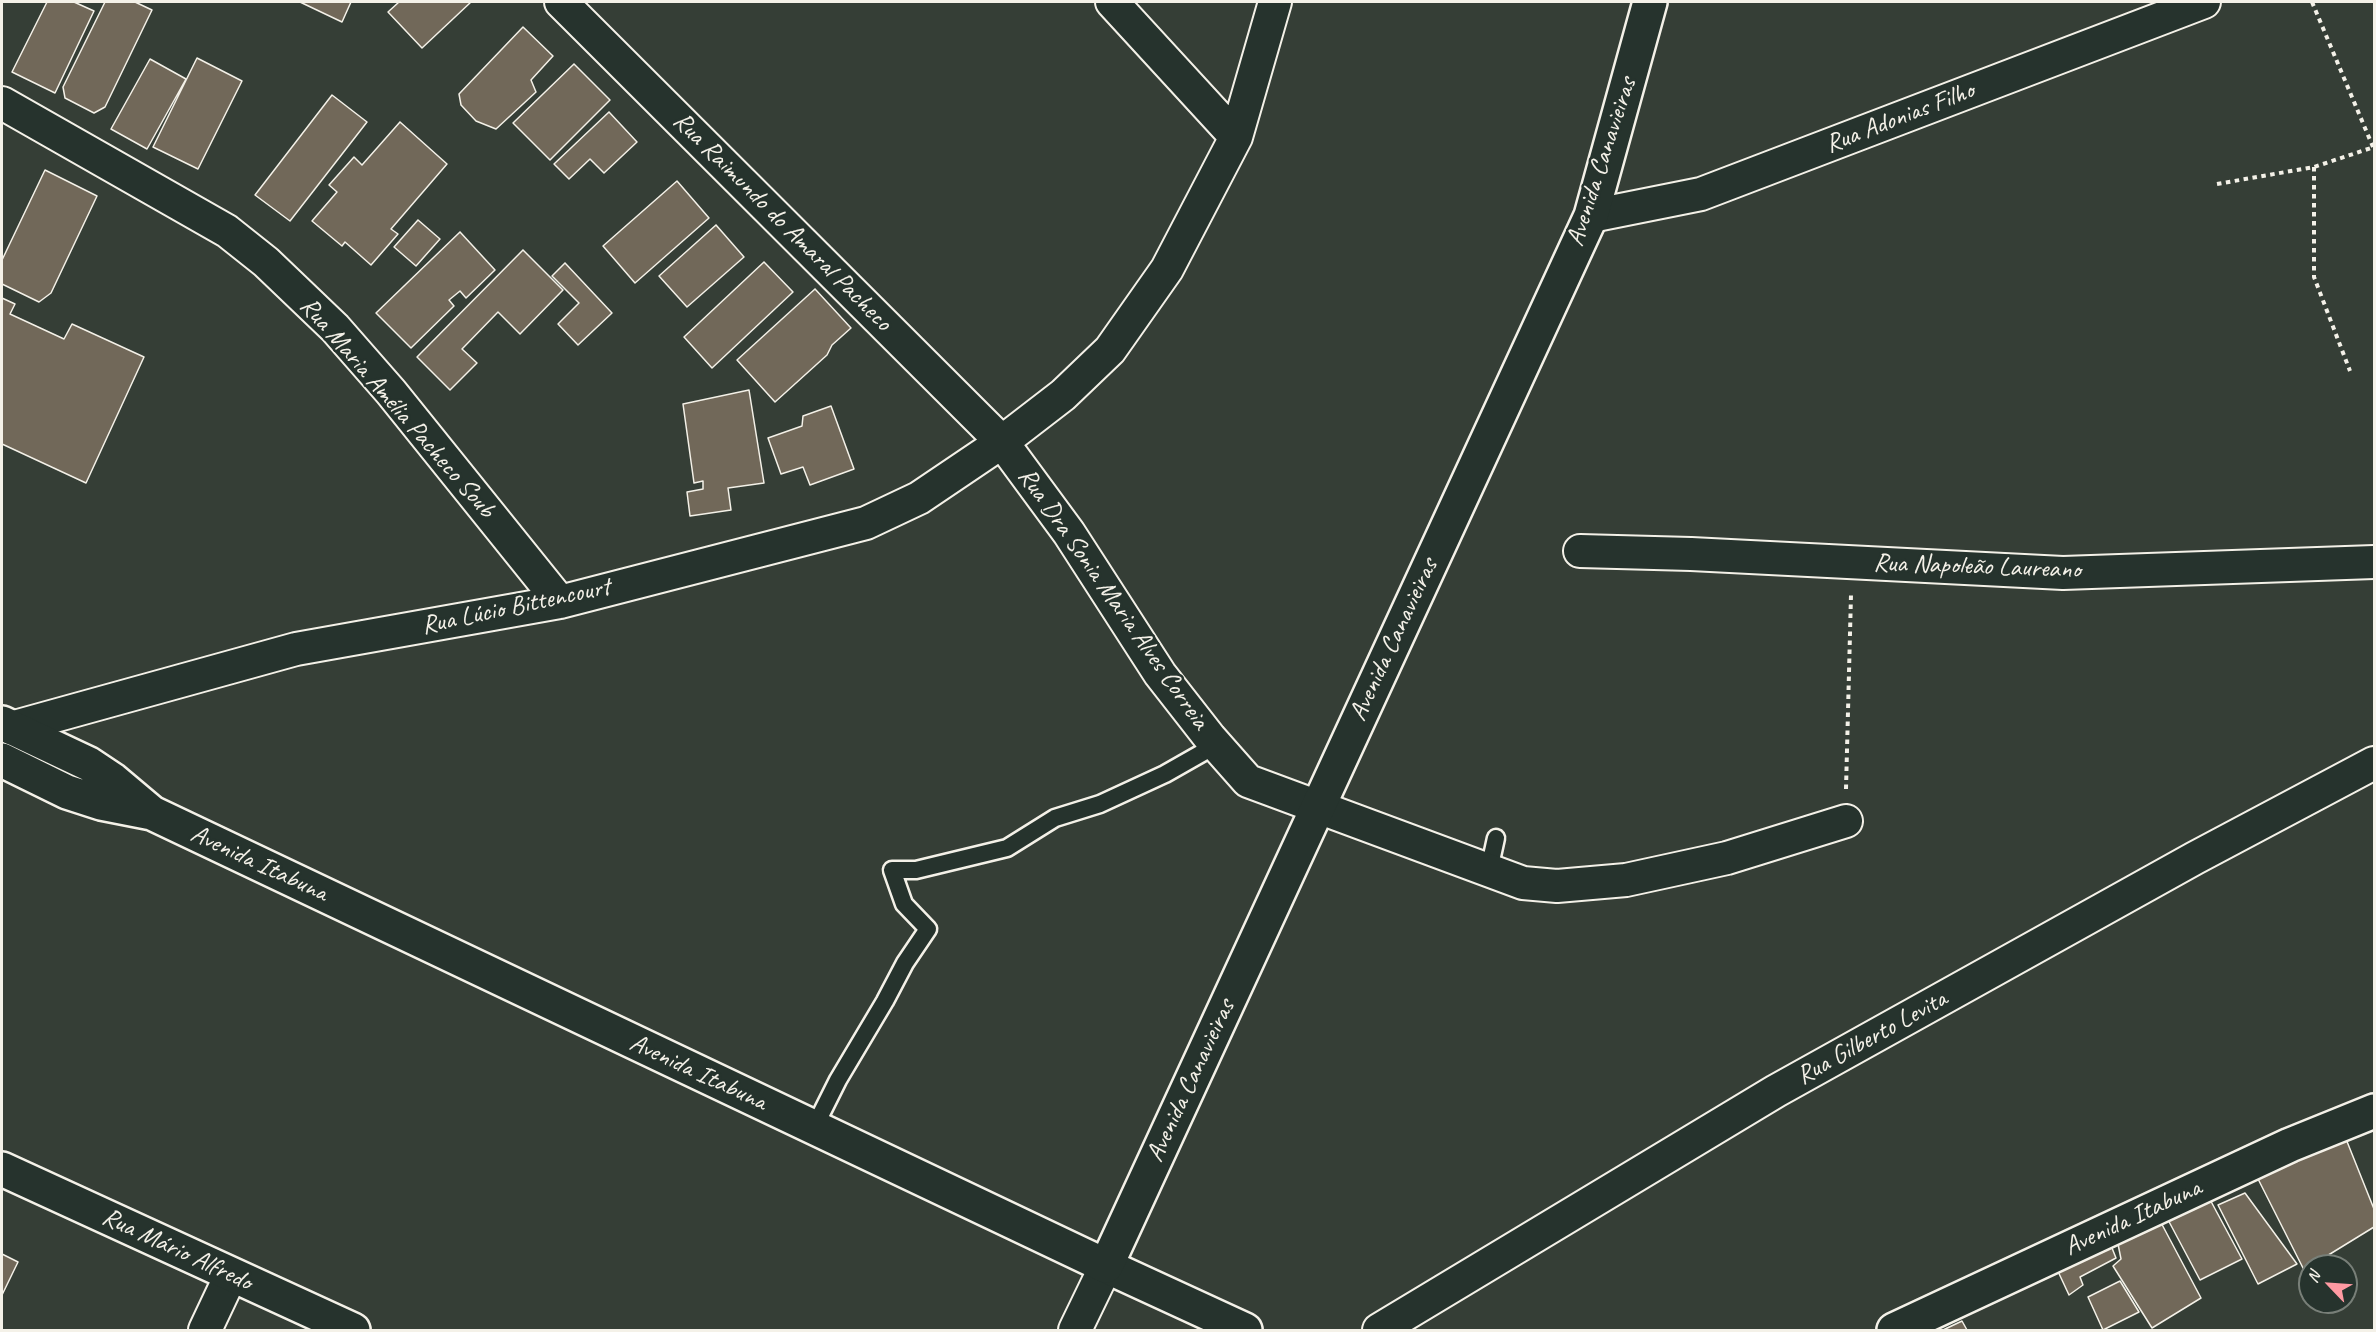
<!DOCTYPE html>
<meta charset="utf-8">
<style>
body{margin:0}
#map{position:relative;width:2376px;height:1332px;overflow:hidden;background:#353e36;font-family:Caveat,sans-serif}
canvas{display:block}
.frame{position:absolute;inset:0;border:3px solid #f4f1e8;pointer-events:none}
.north{position:absolute;left:2298px;top:1254px;width:60px;height:60px;box-sizing:border-box;background:#26332d;border:2px solid #787f78;border-radius:50%;rotate:295deg;font-size:16px;font-weight:700;line-height:24px;text-align:center;color:#f4f1e8}
.north::after{content:'';display:block;margin:auto;width:21px;height:27px;background:#ff9aa2;clip-path:polygon(50% 0,100% 100%,50% 72%,0 100%)}
</style>
<div id="map">
<canvas width="2376" height="1332"></canvas>
<div class="frame"></div>
<div class="north">N</div>
</div>
<script>
const ctx = document.querySelector('canvas').getContext('2d');
ctx.lineJoin = 'round';
function fill(path, color) { ctx.fillStyle = color; ctx.fill(path, 'evenodd'); }
const poly = rows => new Path2D(rows.map(r => 'M' + r).join(''));
function trace(path, color, width, dash) { ctx.strokeStyle = color; ctx.lineWidth = width; ctx.lineCap = dash ? 'butt' : 'round'; ctx.setLineDash(dash || []); ctx.stroke(path); }
function label(font, color, halo, rows, align = 'center') {
  ctx.font = font + ' Caveat,sans-serif'; ctx.lineWidth = 5; ctx.setLineDash([]); ctx.textBaseline = 'middle'; ctx.strokeStyle = halo; ctx.fillStyle = color; for (const [text, x, y, turn = 0] of rows) {
    ctx.save(); ctx.translate(x, y); ctx.rotate((+turn || 0) * Math.PI / 180); ctx.textAlign = isNaN(turn) ? turn : align; if (halo) ctx.strokeText(text, 0, 0); ctx.fillText(text, 0, 0); ctx.restore();
  }
}
const building = poly([
 [47,2,74,2,94,11,55,93,12,72,47,2],
 [105,2,135,2,152,10,105,107,94,113,65,98,63,87,105,2],
 [300,2,351,2,342,22,300,2],
 [399,2,471,2,422,48,388,12,399,2],
 [523,27,553,56,531,80,536,92,496,129,476,121,461,105,459,94,523,27],
 [197,58,242,81,198,169,153,147,197,58],
 [150,59,186,79,147,149,111,129,150,59],
 [574,64,610,100,550,160,513,123,574,64],
 [332,95,367,122,290,221,255,195,332,95],
 [609,112,637,142,604,173,590,159,569,179,554,164,609,112],
 [400,122,447,164,391,229,398,234,371,265,345,242,342,246,312,221,337,192,329,185,354,157,362,165,400,122],
 [45,170,97,196,51,293,39,302,2,284,2,260,45,170],
 [677,181,709,218,635,283,603,246,677,181],
 [418,220,440,239,416,266,394,247,418,220],
 [716,225,744,257,687,307,659,276,716,225],
 [460,232,495,270,466,298,460,291,449,300,454,306,411,348,376,313,460,232],
 [523,250,563,290,520,334,498,312,462,349,477,363,450,390,417,357,523,250],
 [764,262,793,292,712,368,684,337,764,262],
 [565,263,612,313,578,345,558,324,579,303,552,276,565,263],
 [815,289,851,328,832,345,827,355,775,402,737,360,815,289],
 [2,298,15,304,10,314,64,339,72,324,144,357,86,483,2,444,2,298],
 [749,390,764,483,728,488,731,510,690,516,687,492,703,489,703,481,694,483,683,404,749,390],
 [831,406,854,469,810,485,803,467,781,474,768,438,802,426,803,416,831,406],
 [2344,1134,2374,1209,2374,1227,2304,1270,2253,1169,2344,1134],
 [2245,1193,2297,1264,2258,1284,2218,1205,2245,1193],
 [2207,1194,2242,1259,2200,1280,2166,1216,2207,1194],
 [2158,1217,2201,1298,2152,1328,2113,1266,2121,1259,2117,1239,2158,1217],
 [2108,1238,2116,1258,2080,1277,2083,1285,2069,1295,2055,1265,2108,1238],
 [2,1254,18,1262,2,1295,2,1254],
 [2120,1281,2139,1312,2103,1330,2088,1297,2120,1281],
 [1962,1321,1967,1330,1943,1330,1962,1321]
]);
fill(building, '#716859');
trace(building, '#f4f1e8', 1.5);
const service = poly([
 [1489,870,1496,838],
 [814,1128,838,1080,885,1001,905,963,928,929,904,904,892,870,916,870,1007,848,1055,818,1100,804,1165,774,1216,745]
]);
const minor = poly([
 [561,2,1002,442,1069,533,1160,674,1210,738,1248,781,1523,883,1557,886,1626,880,1727,858,1846,821],
 [1112,2,1236,137],
 [2,103,227,231,266,262,335,328,391,392,560,602],
 [1591,216,1701,194,2204,2],
 [1580,551,1691,554,2063,573,2374,562],
 [11,728,296,649,560,602,866,523,919,498,1002,442,1063,395,1110,350,1167,269,1236,137,1275,2],
 [205,1330,231,1275],
 [1075,1330,1106,1266],
 [1379,1330,1776,1091,2195,858,2374,763]
]);
const tertiary = poly([
 [2,1169,353,1330],
 [1106,1266,1245,1330],
 [1894,1330,2290,1145,2374,1111]
]);
const secondary = poly([
 [2,723,89,764,113,780,151,812],
 [2,760,67,792,101,803,152,813,1106,1266,1591,216,1650,2]
]);
trace(service, '#f4f1e8', 21);
trace(minor, '#f4f1e8', 36);
trace(tertiary, '#f4f1e8', 38);
trace(secondary, '#f4f1e8', 38);
trace(poly([
 [2312,2,2373,147],
 [2314,167,2314,277,2350,371],
 [2217,184,2314,167,2374,147],
 [1846,789,1851,595]
]), '#f4f1e8', 4, [4.5, 4.5]);
trace(service, '#26332d', 16);
trace(minor, '#26332d', 32);
trace(tertiary, '#26332d', 33);
trace(secondary, '#26332d', 33);
label('26px', '#f4f1e8', '#26332d', [
 ["Rua Adonias Filho",1900,118,-21],
 ["Avenida Canavieiras",1602,162,-72],
 ["Rua Raimundo do Amaral Pacheco",782,222,45],
 ["Rua Maria Amélia Pacheco Soub",397,408,49],
 ["Rua Napoleão Laureano",1977,567,2],
 ["Rua Dra Sonia Maria Alves Correia",1113,599,55],
 ["Rua Lúcio Bittencourt",516,607,-12],
 ["Avenida Canavieiras",1394,640,-65],
 ["Avenida Itabuna",259,864,25],
 ["Rua Gilberto Levita",1872,1038,-29],
 ["Avenida Itabuna",698,1073,25],
 ["Avenida Canavieiras",1191,1081,-65],
 ["Avenida Itabuna",2133,1218,-25],
 ["Rua Mário Alfredo",177,1250,25]
]);
</script>
